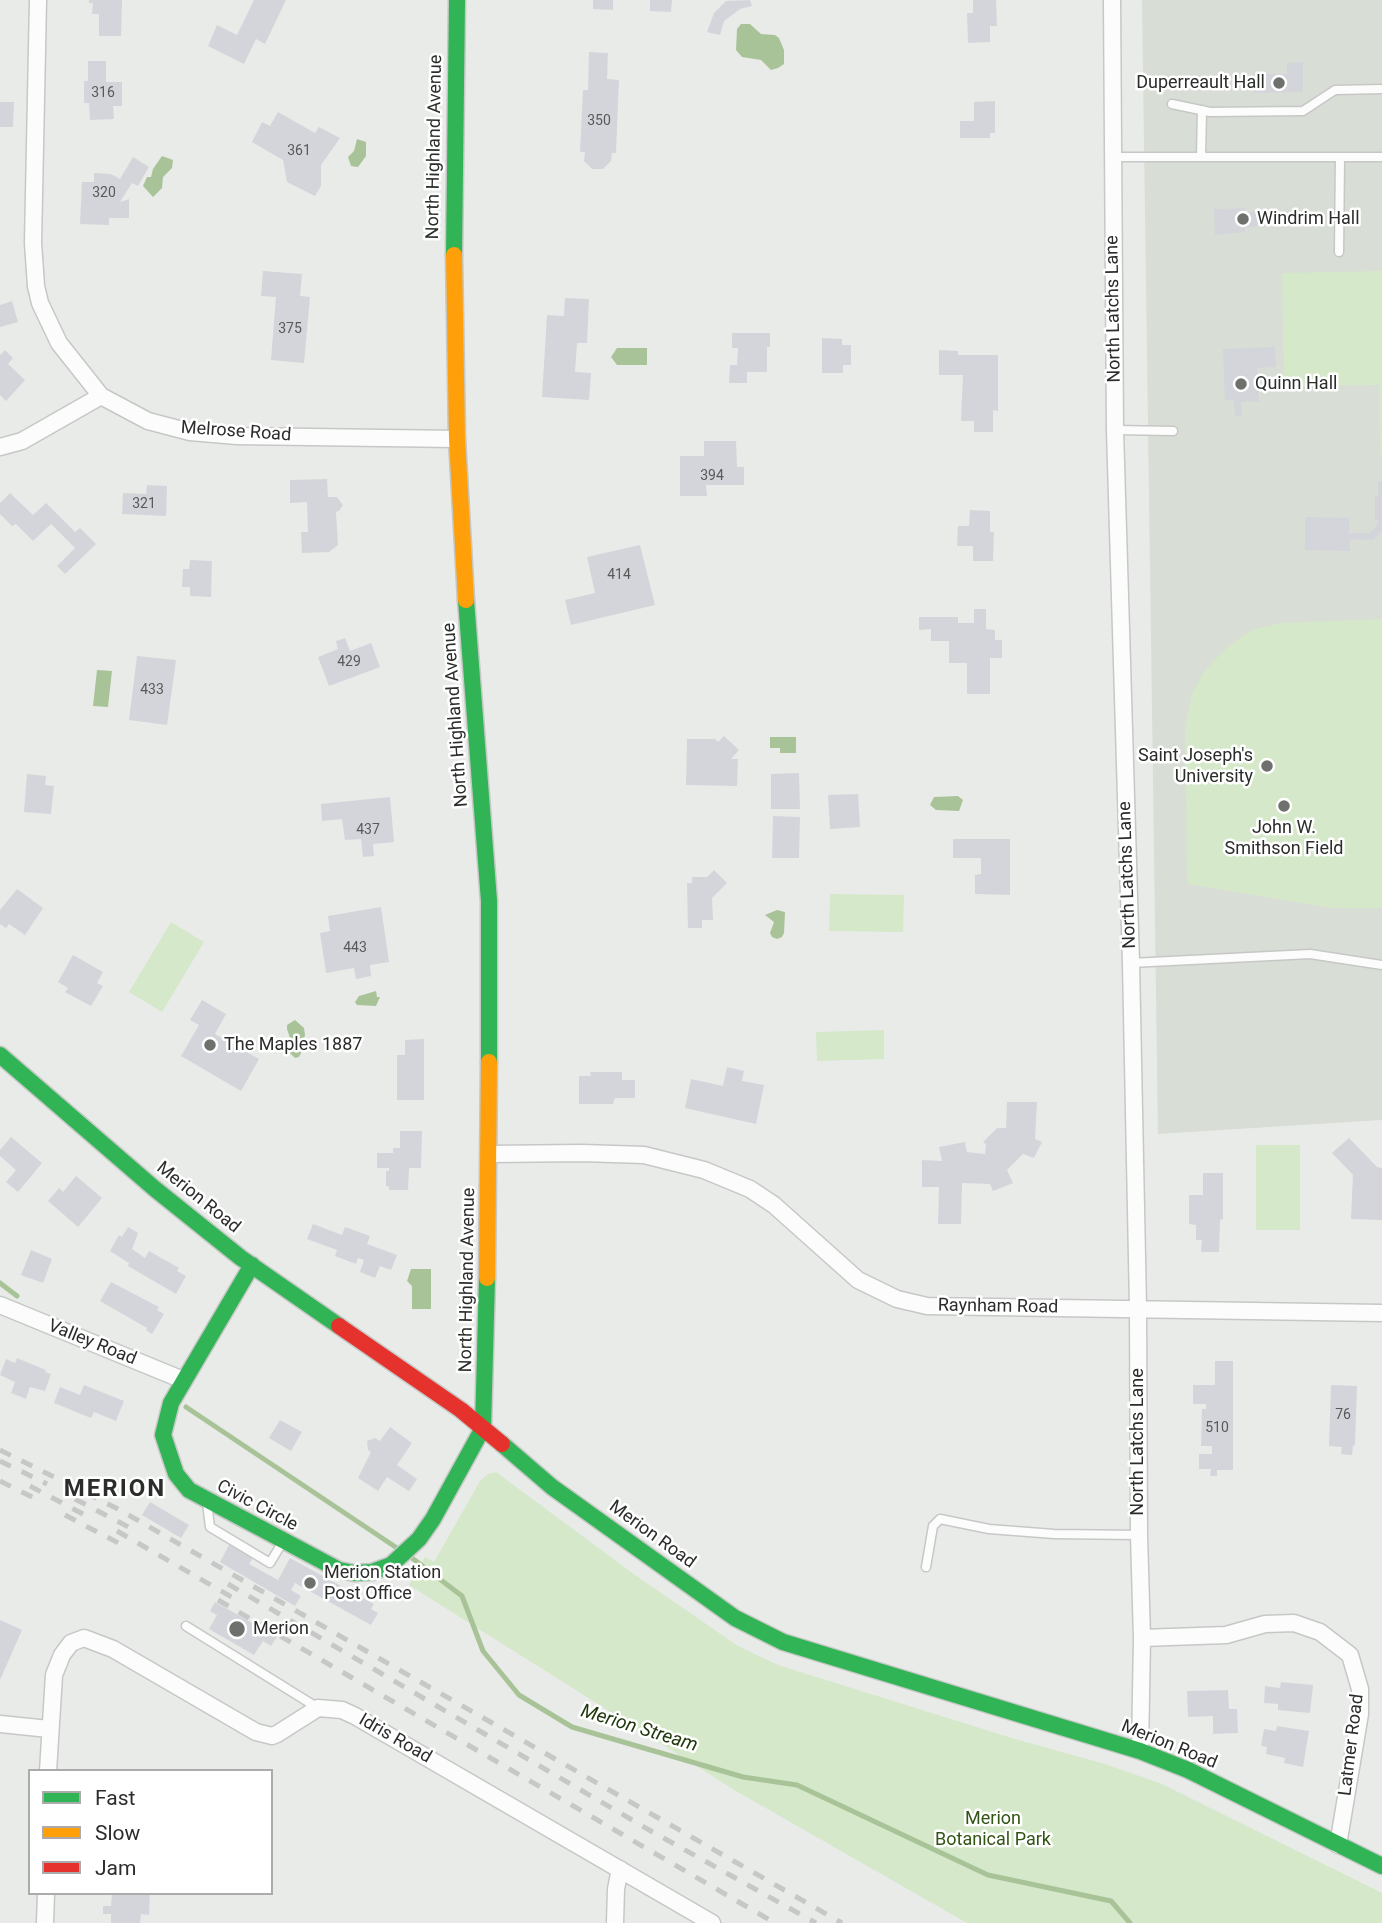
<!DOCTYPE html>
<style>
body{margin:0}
#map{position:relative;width:1382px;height:1923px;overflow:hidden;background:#e9ebe8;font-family:Roboto,sans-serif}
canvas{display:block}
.legend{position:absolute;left:28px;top:1769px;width:245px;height:126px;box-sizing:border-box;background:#fff;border:2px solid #aaabaa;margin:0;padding:9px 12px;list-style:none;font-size:21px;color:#2b2d2b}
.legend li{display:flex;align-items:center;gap:14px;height:35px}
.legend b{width:35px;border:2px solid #aaabaa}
</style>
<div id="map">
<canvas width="1382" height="1923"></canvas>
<ul class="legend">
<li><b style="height:9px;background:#30b455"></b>Fast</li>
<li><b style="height:9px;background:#ff9f0a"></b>Slow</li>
<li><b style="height:9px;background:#e5322d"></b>Jam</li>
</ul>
</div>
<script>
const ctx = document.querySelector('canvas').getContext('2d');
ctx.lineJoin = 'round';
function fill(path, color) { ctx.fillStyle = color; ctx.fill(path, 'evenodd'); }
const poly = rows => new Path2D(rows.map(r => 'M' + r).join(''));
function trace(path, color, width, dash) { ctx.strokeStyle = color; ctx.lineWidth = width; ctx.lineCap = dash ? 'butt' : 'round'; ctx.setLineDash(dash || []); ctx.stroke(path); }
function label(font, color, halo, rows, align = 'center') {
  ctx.font = font + ' Roboto,sans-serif'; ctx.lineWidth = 5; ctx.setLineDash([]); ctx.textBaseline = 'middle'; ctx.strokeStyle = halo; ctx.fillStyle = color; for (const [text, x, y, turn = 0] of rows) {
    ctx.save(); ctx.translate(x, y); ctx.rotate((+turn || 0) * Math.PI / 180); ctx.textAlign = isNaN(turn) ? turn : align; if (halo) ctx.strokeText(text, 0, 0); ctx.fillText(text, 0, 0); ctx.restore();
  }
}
fill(poly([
 [1142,0,1382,0,1382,1120,1158,1134]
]), '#d8ddd5');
fill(poly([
 [1382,271,1382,454,1380,454,1379,385,1284,386,1282,273],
 [1382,619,1382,908,1331,908,1187,884,1185,727,1192,694,1203,673,1223,651,1247,633,1258,628,1282,623],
 [830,894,904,895,903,932,829,931],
 [171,922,204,942,162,1012,129,992],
 [884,1030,884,1059,817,1061,816,1032],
 [1256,1145,1300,1145,1300,1230,1256,1230],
 [496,1472,635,1575,738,1646,778,1665,1015,1739,1105,1764,1162,1784,1382,1893,1382,1923,967,1923,736,1791,409,1585,425,1557,434,1562,480,1481,488,1474]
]), '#d5e8c9');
fill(poly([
 [741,24,750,24,761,34,775,35,779,38,784,50,784,64,778,68,771,70,761,60,742,57,736,50,737,29],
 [357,139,366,142,366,156,358,167,351,166,348,157,354,151],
 [162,156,173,160,172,168,163,177,162,188,153,197,143,186,147,177,151,177,153,169],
 [617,348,647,348,647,365,617,365,611,357],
 [97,670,112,671,108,707,93,706],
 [770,737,796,737,796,753,780,753,780,748,770,748],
 [958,796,963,800,959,811,936,810,930,805,934,797],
 [777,910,785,912,784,933,782,937,777,939,772,937,770,933,774,922,765,915],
 [376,991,377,997,380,997,376,1006,357,1005,355,1002,359,996],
 [295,1020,304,1028,305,1035,302,1051,299,1057,295,1058,289,1052,291,1041,287,1029,287,1025],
 [411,1269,431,1269,431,1309,412,1309,412,1286,407,1281]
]), '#a9c398');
trace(poly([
 [0,1283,17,1296],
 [186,1407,400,1550],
 [408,1555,462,1596,483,1651,519,1695,572,1727,743,1777,797,1785,988,1875,1111,1901,1130,1923]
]), '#a9c398', 5);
fill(poly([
 [89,0,122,0,121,36,99,36,99,14,92,14,93,3,89,3],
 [254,0,286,0,265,44,256,39,244,64,208,46,217,25,237,35],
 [593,0,613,0,613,10,593,9],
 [650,0,672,0,671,12,650,11],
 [750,0,752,6,740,9,724,21,720,35,707,32,714,13,726,1],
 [973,0,996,0,997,26,990,26,990,42,968,43,967,13,973,13],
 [589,52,608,53,607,79,619,80,616,153,612,153,611,161,603,169,592,169,584,161,585,152,580,152,583,90,588,90],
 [88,61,106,61,106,82,122,82,122,106,113,106,114,119,90,120,89,103,84,103,84,81,88,81],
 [1303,62,1303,92,1254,93,1254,74,1287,74,1287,63],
 [995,101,995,133,990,133,990,138,960,138,960,121,974,121,974,102],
 [0,102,14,102,13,127,0,127],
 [278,112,315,133,319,127,340,138,321,165,321,186,315,196,287,182,283,160,252,142,262,122,270,126],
 [133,157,149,167,138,186,132,183,120,202,129,199,129,218,109,218,109,225,80,224,82,182,94,182,94,173,111,174,120,179],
 [1245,208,1245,213,1257,211,1258,214,1271,213,1272,224,1245,228,1245,232,1215,235,1214,209],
 [263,271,302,274,300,296,310,297,304,363,271,360,276,297,261,296],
 [565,298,589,299,587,343,577,343,575,372,591,373,589,400,542,397,547,315,564,316],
 [12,301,18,322,0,327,0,305],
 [732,333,770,333,770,347,767,347,767,372,747,372,747,383,729,383,730,365,737,365,738,348,732,348],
 [822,338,842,339,842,345,851,345,851,365,843,365,843,373,822,373],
 [1275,347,1276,367,1257,368,1259,401,1241,402,1242,415,1235,416,1234,400,1225,400,1223,349],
 [5,350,13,358,8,364,25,380,6,401,0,395,0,355],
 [939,350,958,351,958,355,998,355,998,411,993,410,993,432,974,432,974,421,961,421,963,375,939,375],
 [704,441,736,441,737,467,744,467,744,485,706,485,707,496,680,496,680,456,704,456],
 [327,479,328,497,337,497,343,505,339,511,336,512,338,545,329,552,302,553,301,532,308,532,307,502,290,503,290,480],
 [1378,481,1382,481,1382,531,1373,540,1350,539,1350,551,1305,550,1305,517,1349,518,1349,533,1370,533,1378,524,1378,520,1375,520,1375,496,1378,496],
 [147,485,167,486,166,516,122,514,123,493,146,494],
 [10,493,33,515,46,503,75,532,80,528,96,544,65,574,57,566,75,548,51,524,33,541,16,524,12,526,0,514,0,503],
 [970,510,990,511,990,532,994,532,993,561,973,561,973,546,957,546,958,526,969,526],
 [640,545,655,605,571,625,565,600,595,593,587,557],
 [190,560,212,561,211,597,190,596,190,587,182,587,183,569,189,569],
 [974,609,986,609,986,629,995,630,995,640,1002,640,1002,658,990,658,990,694,967,694,967,663,949,663,949,641,931,641,931,629,919,630,919,617,958,617,958,623,974,623],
 [345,638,350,651,371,643,380,667,329,686,318,657,338,649,336,641],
 [137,656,176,660,167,725,129,720],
 [724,736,739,750,731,759,738,759,737,786,686,785,687,739,715,739,718,742],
 [799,773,800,809,771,809,771,774],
 [27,774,46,776,45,785,54,786,51,814,24,812],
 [858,794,860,827,830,829,828,795],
 [390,797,394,842,373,844,374,856,363,857,361,839,345,840,342,819,322,821,321,804],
 [773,816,800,817,799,858,772,858],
 [953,839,1010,839,1010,895,975,894,975,875,981,874,981,858,953,858],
 [714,870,727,883,712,898,713,920,702,920,702,928,688,928,687,883,692,883,692,877,707,877],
 [17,889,43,908,25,935,9,924,6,928,0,924,0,910],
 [381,907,389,962,370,965,371,976,356,979,354,968,326,973,320,933,330,931,328,916],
 [73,955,103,972,97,983,103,986,91,1006,65,992,68,988,58,982],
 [202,1000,226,1014,215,1034,259,1059,241,1091,181,1056,199,1025,190,1020],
 [424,1039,424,1100,397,1100,397,1055,405,1055,405,1040],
 [727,1067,744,1071,742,1081,764,1085,756,1124,685,1108,691,1079,723,1086],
 [590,1072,622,1072,622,1080,635,1080,635,1098,615,1098,613,1104,579,1104,579,1076,591,1076],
 [1007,1102,1037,1102,1035,1139,1042,1142,1034,1158,1023,1154,1007,1170,1013,1183,993,1191,990,1184,962,1183,961,1224,938,1224,939,1187,922,1187,922,1160,942,1161,939,1147,965,1142,967,1152,985,1154,986,1144,983,1142,997,1128,1006,1128],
 [400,1131,422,1131,421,1168,409,1168,408,1190,389,1190,389,1187,386,1186,386,1171,389,1171,389,1168,377,1168,377,1153,393,1153,393,1148,400,1148],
 [11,1137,42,1163,18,1192,6,1182,16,1170,0,1156,0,1150],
 [1349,1138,1377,1167,1382,1168,1382,1220,1351,1219,1353,1175,1332,1153],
 [1203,1173,1223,1173,1223,1219,1220,1220,1219,1252,1201,1252,1202,1240,1196,1240,1196,1225,1189,1224,1189,1195,1203,1195],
 [76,1176,102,1198,78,1227,48,1201,59,1188,63,1192],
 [313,1224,342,1235,345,1227,370,1236,367,1244,397,1255,391,1270,380,1266,375,1278,360,1272,364,1260,358,1258,356,1264,335,1256,337,1250,307,1239],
 [128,1227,138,1233,132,1249,145,1258,149,1251,179,1268,177,1271,186,1276,176,1294,128,1266,129,1263,110,1251,119,1235,122,1237],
 [31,1250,52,1259,43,1283,21,1275],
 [111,1282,159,1307,157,1310,164,1314,152,1334,146,1330,147,1328,100,1301],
 [17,1358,46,1370,45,1372,51,1374,45,1391,30,1387,26,1399,11,1393,15,1382,0,1375,6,1359,15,1363],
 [1215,1361,1233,1361,1233,1470,1217,1470,1217,1476,1210,1476,1211,1469,1199,1469,1199,1454,1212,1454,1212,1446,1201,1446,1202,1409,1206,1409,1206,1404,1193,1404,1193,1385,1215,1385],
 [84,1385,124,1401,116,1421,94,1412,91,1418,54,1403,60,1387,80,1395],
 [1331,1385,1357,1386,1355,1445,1353,1446,1352,1455,1341,1454,1342,1447,1329,1446],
 [280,1420,302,1432,291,1451,269,1438],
 [390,1427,412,1443,397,1465,417,1479,409,1491,387,1477,378,1491,358,1478,371,1452,368,1450,367,1441,375,1438,380,1441],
 [150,1502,189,1525,181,1538,142,1515],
 [230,1543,254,1556,249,1564,278,1580,290,1558,374,1604,371,1609,378,1613,371,1625,295,1583,291,1590,301,1596,295,1606,220,1562],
 [215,1602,277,1637,271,1646,263,1641,254,1655,209,1629,217,1615,210,1611],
 [0,1620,22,1630,0,1680],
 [1281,1682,1313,1685,1310,1713,1278,1710,1278,1704,1264,1703,1265,1686,1280,1688],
 [1228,1690,1229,1709,1237,1709,1238,1733,1213,1734,1213,1716,1188,1717,1187,1691],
 [1277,1726,1309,1731,1303,1767,1284,1763,1285,1758,1266,1754,1267,1747,1261,1746,1264,1729,1276,1731],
 [112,1893,150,1893,149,1915,141,1914,140,1923,111,1923,111,1914,103,1914,103,1906,111,1906]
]), '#d3d5db');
const lane = poly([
 [1172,104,1210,112,1303,111,1335,90,1382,89],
 [1113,157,1382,157],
 [1201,157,1202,110],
 [1339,252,1340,157],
 [1115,430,1173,431],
 [1131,963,1310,954,1382,965],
 [207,1503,210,1527,270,1563,282,1543],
 [926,1567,933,1526,940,1519,989,1529,1054,1534,1139,1535],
 [186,1626,318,1708]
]);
const street = poly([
 [38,0,33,243,36,286,40,303,59,343,101,396,148,421,190,432,237,436,457,439],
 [1112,0,1115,430,1131,963,1138,1307,1139,1535,1142,1638,1140,1751],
 [0,447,22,441,101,396],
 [489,1154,582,1153,644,1155,704,1170,750,1189,774,1205,858,1280,897,1299,927,1306,1382,1313],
 [0,1305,183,1380],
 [1142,1638,1226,1635,1265,1624,1294,1623,1320,1632,1350,1655,1360,1689,1360,1714,1338,1845],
 [0,1724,49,1729],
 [48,1771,54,1675,62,1655,71,1643,84,1638,113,1649,256,1732,272,1736,277,1734,318,1708,342,1710,355,1716,712,1923],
 [45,1923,46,1893],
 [615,1923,616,1889,620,1869]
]);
const fast = poly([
 [454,255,457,0],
 [466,600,489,901,489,1062],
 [0,1055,155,1189,241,1258,339,1326],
 [252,1265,171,1403,163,1435,176,1474,189,1490,339,1570,354,1573,372,1572,391,1565,419,1539,433,1519,483,1428,487,1278],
 [502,1444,552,1487,735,1618,783,1642,1140,1751,1188,1770,1382,1866]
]);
const slow = poly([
 [454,255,457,439,466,600],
 [487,1278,489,1062]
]);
const jam = poly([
 [339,1326,461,1410,502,1444]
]);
trace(lane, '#c6c8c6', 11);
trace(street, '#c6c8c6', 19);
trace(fast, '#c6c8c6', 19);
trace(slow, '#c6c8c6', 19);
trace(jam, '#c6c8c6', 19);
trace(lane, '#fcfcfc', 8);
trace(street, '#fcfcfc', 16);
trace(fast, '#30b455', 16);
trace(slow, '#ff9f0a', 16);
trace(jam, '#e5322d', 16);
trace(poly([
 [0,1450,118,1509,842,1923],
 [0,1461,47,1484],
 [0,1481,38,1500],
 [30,1486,83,1514],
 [75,1499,134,1530],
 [65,1515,124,1546],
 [117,1531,235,1599],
 [228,1584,651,1831,816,1923],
 [218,1600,775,1923]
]), '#c6c7c6', 5, [12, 12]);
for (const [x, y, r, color] of [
 [1279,83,7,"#6e706d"],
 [1243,219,7,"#6e706d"],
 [1241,384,7,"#6e706d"],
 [1267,766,7,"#6e706d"],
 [1284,806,7,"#6e706d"],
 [210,1045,7,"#6e706d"],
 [310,1583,7,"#6e706d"],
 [237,1629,9,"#6e706d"]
]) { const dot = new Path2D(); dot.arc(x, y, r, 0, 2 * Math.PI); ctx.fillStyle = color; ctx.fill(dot); trace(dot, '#fff', 2.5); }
label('14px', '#585a5a', null, [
 ["316",103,93],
 ["350",599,121],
 ["361",299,151],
 ["320",104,193],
 ["375",290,329],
 ["394",712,476],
 ["321",144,504],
 ["414",619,575],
 ["429",349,662],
 ["433",152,690],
 ["437",368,830],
 ["443",355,948],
 ["76",1343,1415],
 ["510",1217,1428]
]);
label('18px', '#2b2d2b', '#fff', [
 ["Duperreault Hall",1265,83,"right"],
 ["Windrim Hall",1257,219],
 ["Quinn Hall",1255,384],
 ["Saint Joseph's",1253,756,"right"],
 ["University",1253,777,"right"],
 ["John W.",1284,828,"center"],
 ["Smithson Field",1284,849,"center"],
 ["The Maples 1887",224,1045],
 ["Merion Station",324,1573],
 ["Post Office",324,1594],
 ["Merion",253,1629]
], 'left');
label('18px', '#2b2d2b', '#fff', [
 ["North Highland Avenue",435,147,-89],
 ["North Latchs Lane",1114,309,-91],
 ["Melrose Road",236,432,4],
 ["North Highland Avenue",456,715,-94],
 ["North Latchs Lane",1128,875,-92],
 ["Merion Road",198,1198,39],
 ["North Highland Avenue",468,1280,-89],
 ["Raynham Road",998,1307,1],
 ["Valley Road",92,1343,22],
 ["North Latchs Lane",1138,1442,-90],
 ["Civic Circle",257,1506,28],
 ["Merion Road",652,1535,36],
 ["Idris Road",395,1739,30],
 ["Merion Road",1169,1745,22],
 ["Latmer Road",1352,1745,-83]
]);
label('18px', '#325414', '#fff', [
 ["Merion",993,1819],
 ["Botanical Park",993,1840]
]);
label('italic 19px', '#20380c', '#fff', [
 ["Merion Stream",639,1729,17]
]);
ctx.letterSpacing = '2px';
label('bold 24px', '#2b2d2b', '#fff', [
 ["MERION",115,1490]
]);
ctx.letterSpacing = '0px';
</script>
